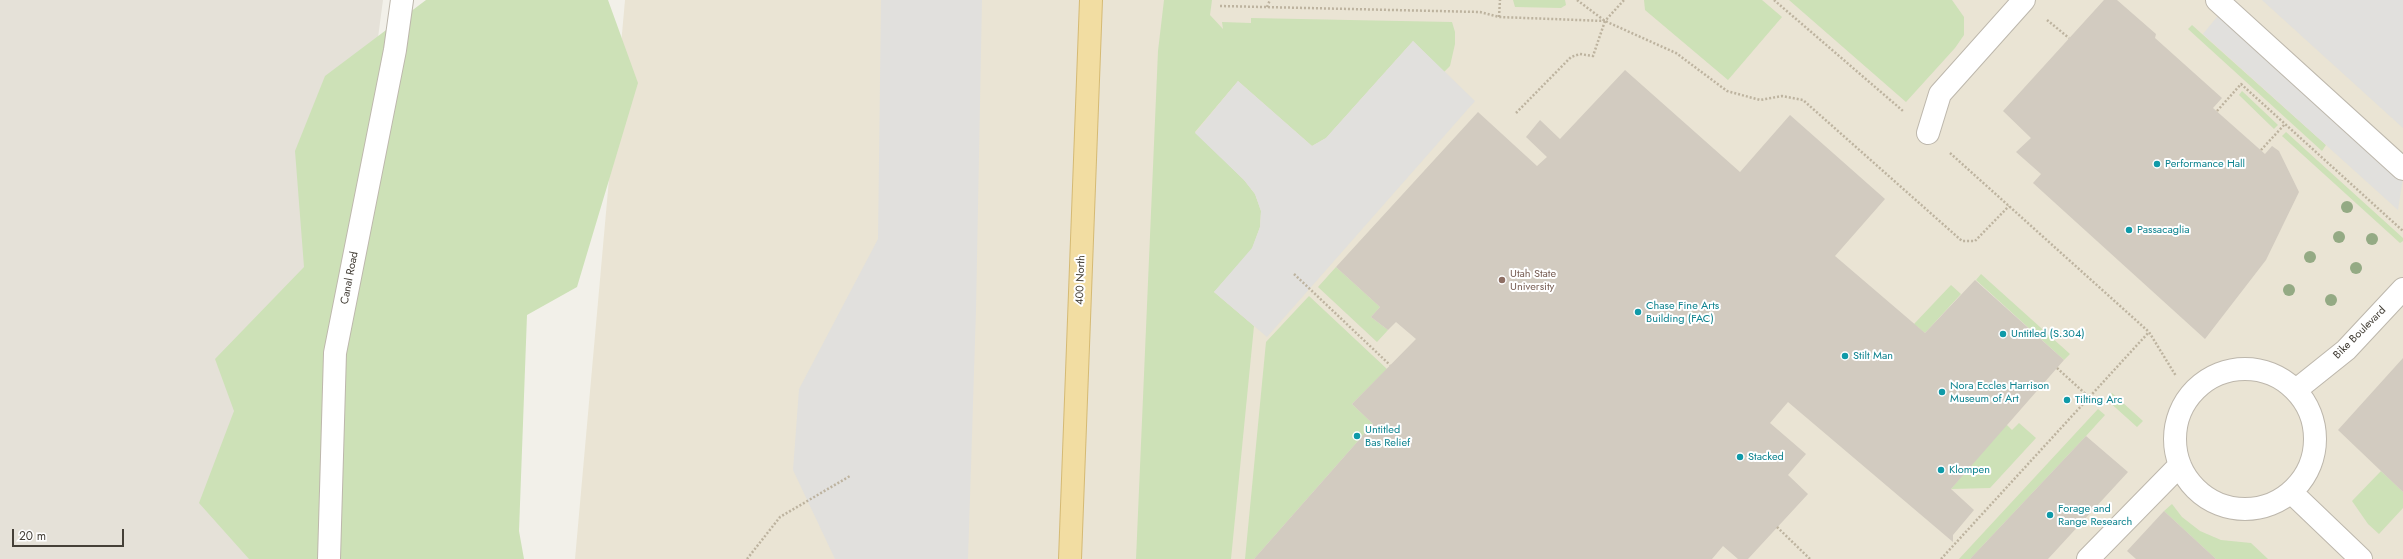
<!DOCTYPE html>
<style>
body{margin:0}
#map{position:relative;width:2403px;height:559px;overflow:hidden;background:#f2f0e9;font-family:Jost,sans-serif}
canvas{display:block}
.scale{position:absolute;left:12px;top:529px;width:112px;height:18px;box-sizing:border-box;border:2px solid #454038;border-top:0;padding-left:5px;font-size:12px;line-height:14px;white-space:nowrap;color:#454038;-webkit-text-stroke:3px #fff;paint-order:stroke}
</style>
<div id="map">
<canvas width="2403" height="559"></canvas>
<div class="scale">20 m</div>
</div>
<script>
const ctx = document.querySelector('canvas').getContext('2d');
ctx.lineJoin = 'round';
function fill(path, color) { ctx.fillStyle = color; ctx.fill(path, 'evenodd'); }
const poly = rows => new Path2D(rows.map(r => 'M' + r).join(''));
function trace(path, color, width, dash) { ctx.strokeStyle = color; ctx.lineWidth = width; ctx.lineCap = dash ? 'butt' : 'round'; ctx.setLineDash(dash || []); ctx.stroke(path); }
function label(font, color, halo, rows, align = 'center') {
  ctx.font = font + ' Jost,sans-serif'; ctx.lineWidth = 4; ctx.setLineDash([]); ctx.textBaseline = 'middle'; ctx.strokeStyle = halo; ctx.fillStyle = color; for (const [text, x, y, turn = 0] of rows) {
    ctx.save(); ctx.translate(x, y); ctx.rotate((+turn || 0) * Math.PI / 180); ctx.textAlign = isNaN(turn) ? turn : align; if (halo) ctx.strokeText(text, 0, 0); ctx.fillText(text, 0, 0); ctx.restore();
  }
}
fill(poly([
 [0,0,383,0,309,559,0,559]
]), '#e5e1d8');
fill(poly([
 [625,0,2403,0,2403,559,575,559]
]), '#eae4d4');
fill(poly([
 [426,0,608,0,638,83,577,287,527,315,519,531,524,559,249,559,199,503,234,411,215,359,304,267,295,151,325,76],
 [1164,0,1212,0,1210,15,1223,29,1222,22,1251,23,1251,18,1350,20,1452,22,1455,32,1455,44,1450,66,1444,72,1413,41,1326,138,1312,146,1238,81,1195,132,1244,180,1255,194,1261,211,1260,227,1252,249,1214,292,1254,326,1231,559,1136,559,1158,51],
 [1513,0,1565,0,1566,5,1561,8,1515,7],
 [1644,0,1762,0,1782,17,1728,80,1645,10],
 [1789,0,1952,0,1964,17,1964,35,1955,48,1906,102],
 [2192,25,2326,145,2322,151,2188,29],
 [2242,91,2278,125,2274,129,2239,95],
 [2286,132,2403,238,2403,241,2400,243,2282,136],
 [1336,267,1380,307,1371,317,1388,330,1377,342,1318,287],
 [1981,274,2070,354,2064,360,1976,280],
 [1951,285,1961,294,1925,333,1914,324],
 [1309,296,1387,369,1352,404,1373,424,1254,559,1245,559,1266,342],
 [2112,393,2143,421,2137,427,2106,399],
 [2098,409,2105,415,2086,436,1970,559,1959,559],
 [2019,423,2036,438,1990,488,1951,489,2006,424,2012,430],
 [2381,471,2403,492,2403,508,2379,534,2368,524,2352,501],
 [2172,504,2182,517,2200,531,2221,540,2251,543,2268,559,2216,559,2164,511]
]), '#cde1b7');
fill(poly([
 [881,0,982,0,976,310,968,559,835,559,793,470,799,389,878,239],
 [2262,0,2403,0,2403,128],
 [2221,12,2403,178,2398,210,2203,34],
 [1413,41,1475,101,1267,337,1214,292,1252,248,1260,227,1261,211,1255,194,1244,180,1195,133,1238,81,1312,146,1326,138]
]), '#e1e0dd');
fill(poly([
 [2104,0,2117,0,2156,34,2155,38,2222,98,2213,108,2265,154,2272,146,2279,151,2299,192,2266,260,2205,339,2033,183,2041,174,2016,152,2031,138,2003,111],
 [1625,70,1740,172,1790,115,1885,199,1835,256,1925,333,1975,280,2064,360,1951,489,1974,510,1953,535,1953,542,1788,402,1770,423,1806,454,1788,475,1808,494,1748,559,1738,559,1723,546,1712,559,1254,559,1373,424,1352,404,1416,339,1396,322,1388,330,1371,317,1380,307,1336,267,1478,112,1537,166,1547,157,1526,137,1540,120,1560,139],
 [2403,358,2403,492,2338,430],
 [2086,436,2128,472,2048,559,1970,559],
 [2164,511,2216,559,2136,559,2127,551]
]), '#d2cbc0');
const minor = poly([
 [2217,0,2403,169],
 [1928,133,1940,94,2024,0],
 '2175 439a70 70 0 1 1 140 0a70 70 0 1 1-140 0Z',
 [2296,390,2346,350,2403,289],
 [2291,492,2361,559],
 [329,559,335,353,395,50,402,0],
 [2088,559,2180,465]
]);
const major = poly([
 [1070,559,1091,0]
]);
trace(minor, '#bdb7ac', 24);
trace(major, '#d5ba74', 24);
trace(poly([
 [1577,0,1605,21,1676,53,1727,91,1760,100,1782,96,1803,100,1962,241,1975,241,2009,206],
 [1774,0,1903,111],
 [1220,6,1480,12,1499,17,1605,21,1624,0],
 [1267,7,1270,0],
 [1499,17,1500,0],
 [2047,20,2069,38],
 [2217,111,2241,84,2403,231],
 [1516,113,1571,57,1580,54,1593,56,1605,21],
 [2261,150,2285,124],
 [1950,153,2149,332,2176,376],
 [1294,274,1390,365],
 [2057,368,2090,398],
 [1777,527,1810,559],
 [747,559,780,517,850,476],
 [1941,559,2149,332]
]), '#bdb39f', 2.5, [2, 2]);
trace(minor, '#fff', 22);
trace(major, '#f2dda2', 22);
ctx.fillStyle = '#94aa84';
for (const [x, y] of [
 [2347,207],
 [2339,237],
 [2372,239],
 [2310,257],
 [2356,268],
 [2289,290],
 [2331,300]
]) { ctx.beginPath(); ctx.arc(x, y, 6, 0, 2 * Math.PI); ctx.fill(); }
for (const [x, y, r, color] of [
 [2157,164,4,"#0f9aa8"],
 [2129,230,4,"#0f9aa8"],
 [1502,280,4,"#8d6e63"],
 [1638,312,4,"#0f9aa8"],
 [2003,334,4,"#0f9aa8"],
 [1845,356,4,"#0f9aa8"],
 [1942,392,4,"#0f9aa8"],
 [2067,400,4,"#0f9aa8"],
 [1357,436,4,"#0f9aa8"],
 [1740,457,4,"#0f9aa8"],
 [1941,470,4,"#0f9aa8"],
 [2050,515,4,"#0f9aa8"]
]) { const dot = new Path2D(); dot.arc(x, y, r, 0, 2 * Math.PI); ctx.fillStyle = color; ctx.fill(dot); trace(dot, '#fff', 1.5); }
label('11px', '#0d838f', '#fff', [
 ["Performance Hall",2165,164],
 ["Passacaglia",2137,230],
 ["Chase Fine Arts",1646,306],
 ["Building (FAC)",1646,319],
 ["Untitled (S.304)",2011,334],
 ["Stilt Man",1853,356],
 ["Nora Eccles Harrison",1950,386],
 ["Museum of Art",1950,399],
 ["Tilting Arc",2075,400],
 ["Untitled",1365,430],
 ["Bas Relief",1365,443],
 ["Stacked",1748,457],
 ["Klompen",1949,470],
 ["Forage and",2058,509],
 ["Range Research",2058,522]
], 'left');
label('11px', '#785e54', '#fff', [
 ["Utah State",1510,274],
 ["University",1510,287]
], 'left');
label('11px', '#454038', '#fff', [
 ["Canal Road",350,278,-79],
 ["400 North",1081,280,-88],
 ["Bike Boulevard",2360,333,-45]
]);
</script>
